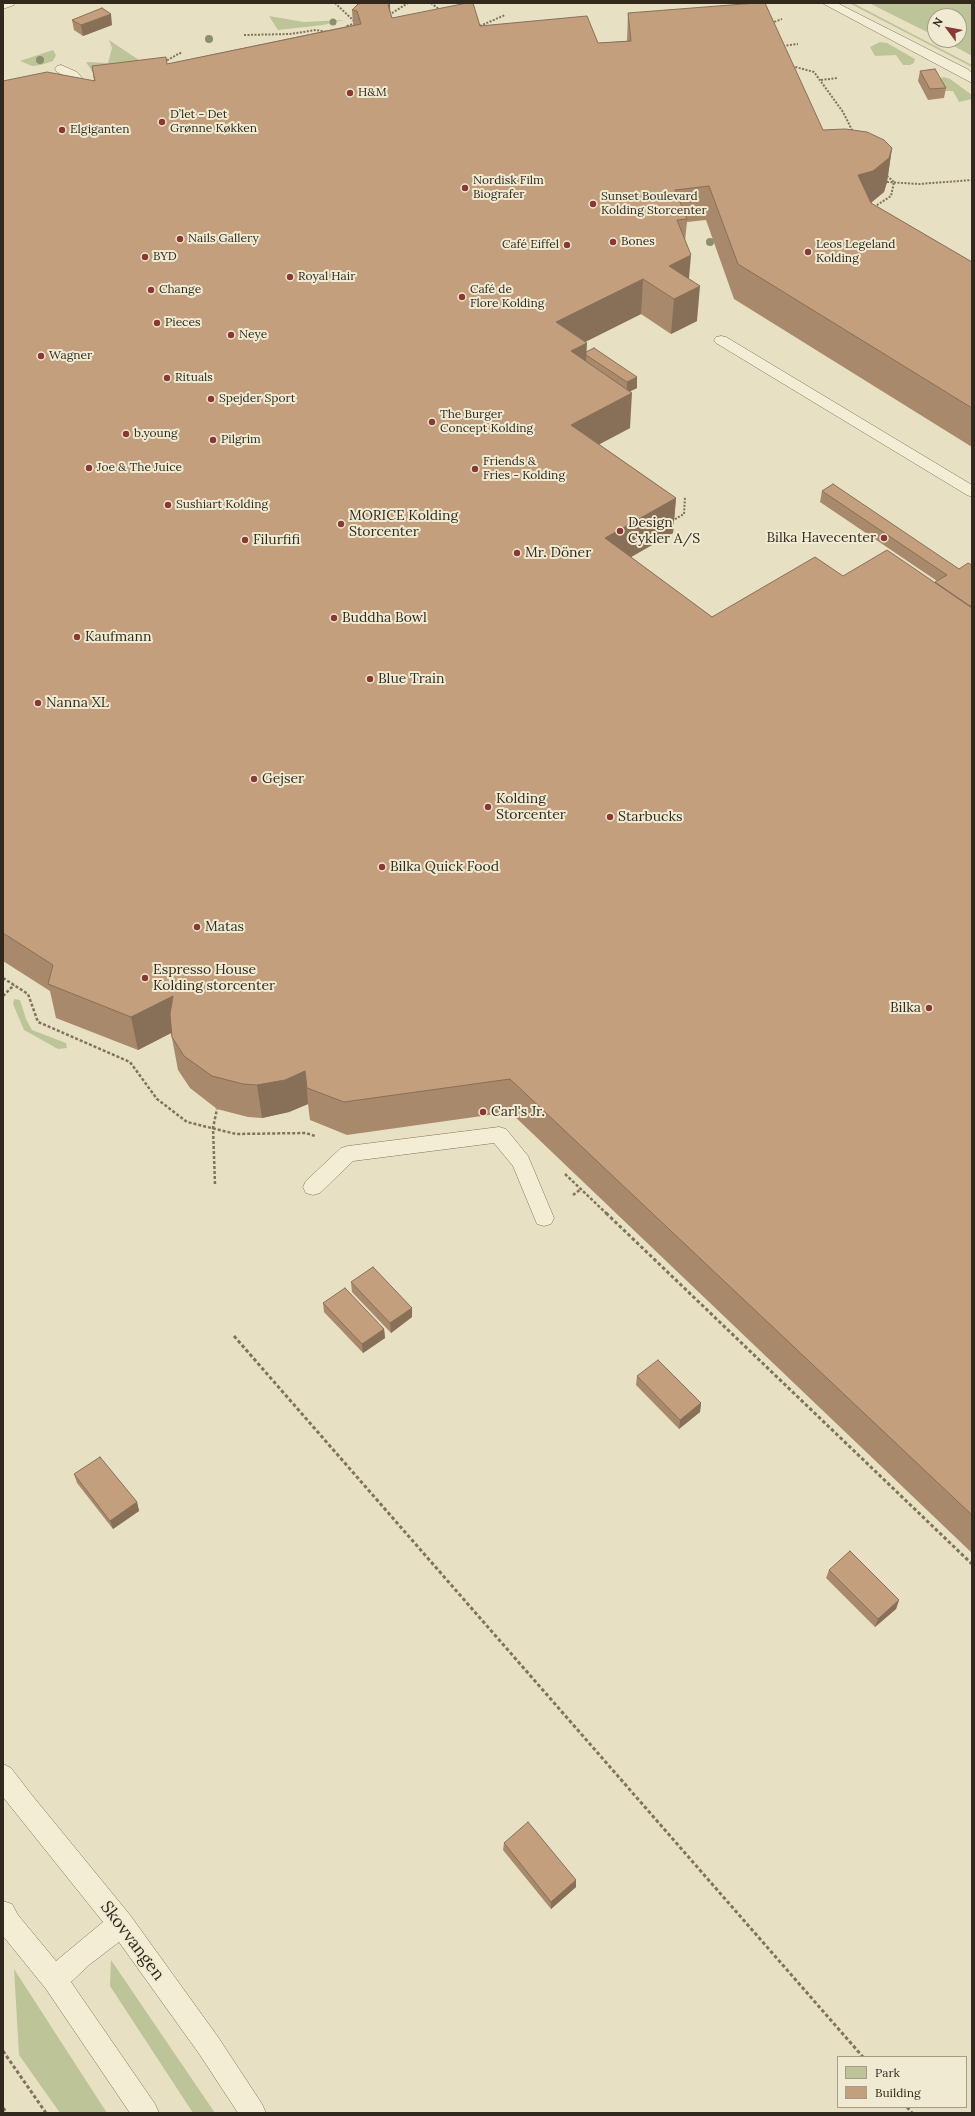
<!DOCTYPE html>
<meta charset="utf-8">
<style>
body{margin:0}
#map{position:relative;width:975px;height:2116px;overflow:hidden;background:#e8e0c3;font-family:Lora,serif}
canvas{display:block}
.frame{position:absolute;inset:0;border:4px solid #32291e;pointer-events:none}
.legend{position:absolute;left:837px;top:2056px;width:130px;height:52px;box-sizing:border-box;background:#f1ead2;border:1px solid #a59d8a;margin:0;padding:5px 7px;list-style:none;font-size:12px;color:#32291e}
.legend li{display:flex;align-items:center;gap:8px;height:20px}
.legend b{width:20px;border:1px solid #a59d8a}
.north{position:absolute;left:927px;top:8px;width:40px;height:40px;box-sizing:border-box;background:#f1ead2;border:1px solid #a59d8a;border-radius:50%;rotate:302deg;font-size:11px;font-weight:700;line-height:16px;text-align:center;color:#32291e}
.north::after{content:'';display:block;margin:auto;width:14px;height:18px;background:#893833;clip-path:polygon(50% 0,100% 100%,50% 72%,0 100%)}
</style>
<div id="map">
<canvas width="975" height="2116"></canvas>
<div class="frame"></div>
<ul class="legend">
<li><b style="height:11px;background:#bdc598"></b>Park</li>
<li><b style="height:11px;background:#c39f7d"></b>Building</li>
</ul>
<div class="north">N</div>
</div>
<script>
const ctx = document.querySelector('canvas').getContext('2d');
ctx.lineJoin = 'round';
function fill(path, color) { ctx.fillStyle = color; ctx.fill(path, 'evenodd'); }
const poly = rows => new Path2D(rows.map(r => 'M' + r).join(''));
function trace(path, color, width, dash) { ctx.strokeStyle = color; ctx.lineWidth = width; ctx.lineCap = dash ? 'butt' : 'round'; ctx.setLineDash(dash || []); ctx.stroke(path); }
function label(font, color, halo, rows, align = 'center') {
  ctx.font = font + ' Lora,serif'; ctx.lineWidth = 4; ctx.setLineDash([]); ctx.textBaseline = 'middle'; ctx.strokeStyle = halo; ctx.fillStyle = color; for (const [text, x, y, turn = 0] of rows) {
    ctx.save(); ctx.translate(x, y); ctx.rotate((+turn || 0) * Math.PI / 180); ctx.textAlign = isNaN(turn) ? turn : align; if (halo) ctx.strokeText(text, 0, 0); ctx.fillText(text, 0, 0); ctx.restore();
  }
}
fill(poly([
 [849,3,853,3,972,65,972,67],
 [869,3,972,3,972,56,943,40,959,40,959,16,935,16,935,36],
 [269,16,304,22,344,20,323,25,278,30],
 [109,40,148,66,95,76,86,62,108,63,112,48],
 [880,42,887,43,915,59,914,63,910,65,903,65,896,55,875,56,870,47],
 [53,50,56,55,53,61,41,65,32,66,20,61],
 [944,77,950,79,972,95,972,99,959,102,953,91,941,91,935,80],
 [14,999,20,1000,26,1019,32,1030,66,1043,67,1048,58,1049,24,1030,13,1004],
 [111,1960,215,2113,193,2113,110,1986],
 [14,1969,107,2113,60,2113,19,2055]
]), '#bdc598');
const lane = poly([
 [3,3,16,3,14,5,3,9,3,3],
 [822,3,837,3,969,70,972,73,972,83,822,3],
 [61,65,77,72,87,84,85,87,71,96,63,96,61,93,63,90,74,83,69,78,57,72,55,69,57,66,61,65],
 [721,336,726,337,972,485,972,497,967,495,716,343,714,340,716,337,721,336],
 [499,1127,506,1129,528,1156,554,1218,551,1224,544,1226,537,1224,513,1166,494,1143,353,1161,320,1193,313,1195,306,1193,303,1187,306,1181,341,1148,348,1146,499,1127],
 [3,1764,11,1768,31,1794,130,1915,218,2037,262,2104,266,2113,238,2113,200,2055,119,1942,89,1965,71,1982,155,2104,159,2113,130,2113,46,1989,3,1936,3,1901,12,1904,18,1915,56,1961,103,1922,3,1797,3,1764]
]);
trace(lane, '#81725c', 1);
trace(poly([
 [335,3,355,22],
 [431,3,440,10],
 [389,15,408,3],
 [773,25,774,22,782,19],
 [480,26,505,15],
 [345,29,347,26,356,23],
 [244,35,290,34,316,30,327,32],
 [783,46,798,44],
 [164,62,182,52],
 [792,66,814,72,843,112,853,132],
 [821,80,838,78],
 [887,182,919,184,972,180],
 [874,207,891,196,894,182,885,174],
 [672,521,684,514,685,497]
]), '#81725c', 2, [2, 1.5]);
trace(poly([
 [3,978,28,994,38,1022,130,1062,157,1099,187,1122,236,1134,306,1133,315,1136],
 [3,996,14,985],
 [565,1174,607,1214],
 [215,1184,213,1128,217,1109],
 [573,1195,581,1189]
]), '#81725c', 2.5, [3, 2]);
trace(poly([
 [606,1213,972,1564],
 [234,1336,863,2057],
 [3,2051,46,2113],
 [907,2107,912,2113],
 [3,2108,7,2113]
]), '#81725c', 3, [3.5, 2.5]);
fill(lane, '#f4edd5');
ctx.fillStyle = '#8c8f6d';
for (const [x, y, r] of [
 [333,22,3.5],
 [209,39,4],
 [40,60,4],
 [710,242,4]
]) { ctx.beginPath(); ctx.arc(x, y, r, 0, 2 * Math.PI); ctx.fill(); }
fill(poly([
 [352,10,390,12,392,18,480,26,598,43,627,41,628,13,823,130,892,148,887,182,884,192,871,203,972,262,972,447,734,299,706,220,687,222,685,241,689,279,697,321,671,334,641,314,585,342,586,352,637,388,630,391,630,428,599,444,676,498,673,533,631,557,712,617,843,576,935,582,937,581,820,502,822,491,959,569,972,565,972,1553,510,1112,347,1135,310,1120,308,1104,289,1112,262,1118,248,1117,217,1109,190,1088,178,1070,171,1033,138,1050,56,1018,50,991,3,961,3,81,94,81,92,66,167,64,353,25],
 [72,20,112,25,83,36,74,30],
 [920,71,946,88,944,98,928,100,918,81],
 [351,1282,412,1308,412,1317,391,1333,352,1292],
 [323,1303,384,1329,385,1338,363,1353,324,1312],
 [637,1376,701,1403,700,1412,679,1429,636,1385],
 [74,1474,137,1502,139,1511,113,1529,77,1483],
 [829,1570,899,1600,896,1609,875,1627,826,1578],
 [504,1843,576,1887,551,1909,503,1850]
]), '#a8896c');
fill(poly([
 [390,4,391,37,388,5],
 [111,14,112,25,83,36,81,25],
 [892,148,887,182,884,192,868,205,858,175],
 [691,255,688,290,669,266],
 [643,279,641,314,555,357,556,322],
 [700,286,697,321,671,334,674,299],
 [587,343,585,378,571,351],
 [637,377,637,388,627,393,627,382],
 [632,393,630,428,570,460,571,425],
 [676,498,673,533,603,573,605,538],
 [173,996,179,1029,138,1050,131,1017],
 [305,1071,308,1104,289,1112,262,1118,257,1085],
 [412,1308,412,1317,391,1333,390,1323],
 [384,1329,385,1338,363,1353,362,1344],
 [701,1403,700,1412,679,1429,680,1420],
 [137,1502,139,1511,113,1529,110,1521],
 [899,1600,896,1609,875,1627,878,1619],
 [576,1880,576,1887,551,1909,551,1902]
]), '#886f58');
const building = poly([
 [363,3,386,3,390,4,388,5,392,18,467,3,473,3,480,26,587,16,598,43,631,41,628,13,756,3,765,3,823,130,845,129,867,132,884,140,892,148,889,158,873,171,858,175,871,203,972,262,972,408,738,264,709,186,675,190,687,219,677,220,691,255,669,266,700,286,674,299,643,279,556,322,587,343,571,351,632,393,571,425,676,498,605,538,712,617,815,557,843,576,887,550,972,608,972,1515,510,1079,344,1102,307,1088,305,1071,285,1080,257,1085,243,1084,212,1076,184,1056,172,1037,170,1014,173,996,131,1017,48,984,53,965,3,933,3,81,47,72,95,81,92,66,166,57,167,64,361,24,357,11,352,10,358,4,363,3],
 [102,8,111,14,81,25,72,20,102,8],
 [935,69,946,88,930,89,920,71,935,69],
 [594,348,637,377,627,382,586,355,586,352,594,348],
 [833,484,959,569,968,563,972,565,972,605,970,606,935,582,947,575,822,491,833,484],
 [373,1267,412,1308,390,1323,351,1282,373,1267],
 [345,1288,384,1329,362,1344,323,1303,345,1288],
 [658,1360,701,1403,680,1420,637,1376,658,1360],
 [100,1457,137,1502,110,1521,74,1474,100,1457],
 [850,1551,899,1600,878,1619,829,1570,850,1551],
 [528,1822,576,1880,551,1902,504,1843,528,1822]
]);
fill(building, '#c39f7d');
trace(building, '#886f58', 1);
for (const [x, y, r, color] of [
 [350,93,4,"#893833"],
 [162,122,4,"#893833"],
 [62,130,4,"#893833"],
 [465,188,4,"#893833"],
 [593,204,4,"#893833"],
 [180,239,4,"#893833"],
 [613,242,4,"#893833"],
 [567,245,4,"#893833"],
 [808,252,4,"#893833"],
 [145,257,4,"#893833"],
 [290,277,4,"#893833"],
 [151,290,4,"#893833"],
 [462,297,4,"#893833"],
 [157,323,4,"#893833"],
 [231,335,4,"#893833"],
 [41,356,4,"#893833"],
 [167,378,4,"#893833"],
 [211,399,4,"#893833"],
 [432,422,4,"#893833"],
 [126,434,4,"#893833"],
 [213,440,4,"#893833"],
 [89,468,4,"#893833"],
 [475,469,4,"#893833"],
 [168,505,4,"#893833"],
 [341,524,4,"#893833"],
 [620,531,4,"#893833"],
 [884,538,4,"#893833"],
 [245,540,4,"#893833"],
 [517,553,4,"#893833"],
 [334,618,4,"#893833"],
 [77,637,4,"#893833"],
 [370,679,4,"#893833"],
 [38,703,4,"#893833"],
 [254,779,4,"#893833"],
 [488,807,4,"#893833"],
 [610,817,4,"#893833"],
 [382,867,4,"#893833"],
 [197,927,4,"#893833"],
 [145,978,4,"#893833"],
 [929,1008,4,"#893833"],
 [483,1112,4,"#893833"]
]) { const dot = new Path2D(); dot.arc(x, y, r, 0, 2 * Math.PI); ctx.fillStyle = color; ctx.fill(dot); trace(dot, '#f1ead2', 1.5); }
label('12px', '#32291e', '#f1ead2', [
 ["H&M",358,93],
 ["D’let - Det",170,115],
 ["Grønne Køkken",170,129],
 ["Elgiganten",70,130],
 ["Nordisk Film",473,181],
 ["Biografer",473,195],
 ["Sunset Boulevard",601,197],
 ["Kolding Storcenter",601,211],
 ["Nails Gallery",188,239],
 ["Bones",621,242],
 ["Café Eiffel",559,245,"right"],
 ["Leos Legeland",816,245],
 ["Kolding",816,259],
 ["BYD",153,257],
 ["Royal Hair",298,277],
 ["Change",159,290],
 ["Café de",470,290],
 ["Flore Kolding",470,304],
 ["Pieces",165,323],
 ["Neye",239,335],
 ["Wagner",49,356],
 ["Rituals",175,378],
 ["Spejder Sport",219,399],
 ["The Burger",440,415],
 ["Concept Kolding",440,429],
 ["b.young",134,434],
 ["Pilgrim",221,440],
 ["Friends &",483,462],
 ["Fries - Kolding",483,476],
 ["Joe & The Juice",97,468],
 ["Sushiart Kolding",176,505]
], 'left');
label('14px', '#32291e', '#f1ead2', [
 ["MORICE Kolding",349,516],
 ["Storcenter",349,532],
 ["Design",628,523],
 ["Cykler A/S",628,539],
 ["Bilka Havecenter",876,538,"right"],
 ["Filurfifi",253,540],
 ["Mr. Döner",525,553],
 ["Buddha Bowl",342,618],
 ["Kaufmann",85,637],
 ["Blue Train",378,679],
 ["Nanna XL",46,703],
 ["Gejser",262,779],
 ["Kolding",496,799],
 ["Storcenter",496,815],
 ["Starbucks",618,817],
 ["Bilka Quick Food",390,867],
 ["Matas",205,927],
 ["Espresso House",153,970],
 ["Kolding storcenter",153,986],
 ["Bilka",921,1008,"right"],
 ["Carl's Jr.",491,1112]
], 'left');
label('17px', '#32291e', '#f1ead2', [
 ["Skovvangen",132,1941,53]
]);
</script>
